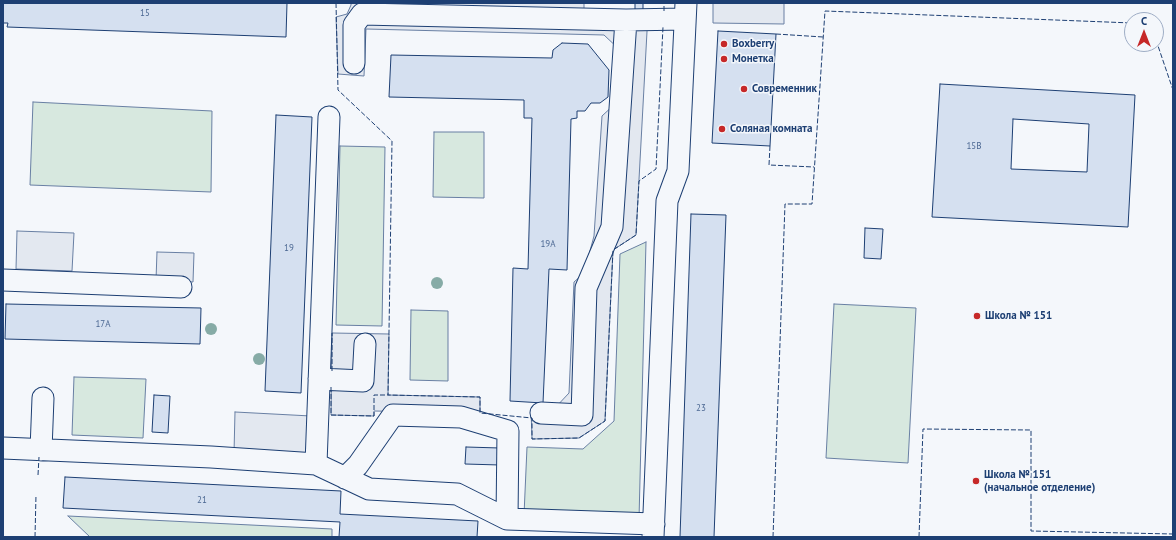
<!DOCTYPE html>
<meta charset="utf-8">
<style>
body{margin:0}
#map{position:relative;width:1176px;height:540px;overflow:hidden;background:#f4f7fb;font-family:"PT Sans",sans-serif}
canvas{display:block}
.frame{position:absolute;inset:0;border:4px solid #1d3f73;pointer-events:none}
.north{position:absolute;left:1124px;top:12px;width:40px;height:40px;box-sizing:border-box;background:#f4f7fb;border:1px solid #9eadc5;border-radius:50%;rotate:0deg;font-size:11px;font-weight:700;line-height:16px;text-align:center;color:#1d3f73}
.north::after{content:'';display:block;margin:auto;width:14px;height:18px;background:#c62828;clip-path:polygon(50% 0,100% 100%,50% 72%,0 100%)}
</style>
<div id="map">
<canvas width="1176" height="540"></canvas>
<div class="frame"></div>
<div class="north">С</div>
</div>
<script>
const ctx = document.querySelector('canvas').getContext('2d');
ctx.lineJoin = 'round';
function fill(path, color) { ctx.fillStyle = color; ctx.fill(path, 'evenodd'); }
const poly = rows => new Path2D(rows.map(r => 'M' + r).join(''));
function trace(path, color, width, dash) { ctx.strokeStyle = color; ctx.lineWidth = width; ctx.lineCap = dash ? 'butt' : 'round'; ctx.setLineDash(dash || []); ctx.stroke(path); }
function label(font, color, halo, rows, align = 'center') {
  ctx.font = font + ' "PT Sans",sans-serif'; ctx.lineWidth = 3; ctx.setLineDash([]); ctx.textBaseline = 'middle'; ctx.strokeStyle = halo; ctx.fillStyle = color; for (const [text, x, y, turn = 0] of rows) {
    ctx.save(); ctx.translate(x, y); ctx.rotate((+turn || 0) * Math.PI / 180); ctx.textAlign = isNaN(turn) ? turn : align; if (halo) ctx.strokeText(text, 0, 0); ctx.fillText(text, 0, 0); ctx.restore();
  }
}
const green = poly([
 [33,102,212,111,211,192,30,185,33,102],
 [434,132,484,132,484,198,433,197,434,132],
 [340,146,385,147,382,326,336,325,340,146],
 [646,242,639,519,524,515,527,447,583,449,614,421,620,254,646,242],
 [834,304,916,308,908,463,826,458,834,304],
 [411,310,448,311,448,381,410,380,411,310],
 [74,377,146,379,143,438,72,435,74,377],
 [68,516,332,529,332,537,90,537,68,516]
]);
fill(green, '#d7e8df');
trace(green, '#687fa3', 1);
const parking = poly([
 [351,3,584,3,584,10,648,13,636,235,613,250,605,421,579,438,532,439,531,410,554,409,569,393,574,282,584,273,594,236,602,116,616,103,620,50,604,35,366,29,364,76,338,74,336,17,347,14,351,5,351,3],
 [713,3,784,3,784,24,713,23,713,3],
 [17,231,74,233,72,271,16,269,17,231],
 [157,252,194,253,193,282,156,280,157,252],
 [332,333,389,334,388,395,480,397,480,413,374,411,374,416,331,415,332,333],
 [235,412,311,416,310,456,234,453,235,412]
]);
fill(parking, '#e3e8f0');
trace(parking, '#687fa3', 1);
const building = poly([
 [3,3,287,3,286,37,7,27,8,23,3,23,3,3],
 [635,3,643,3,643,10,635,10,635,3],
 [718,31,776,34,770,146,712,143,718,31],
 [562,43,588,44,609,70,608,97,600,103,591,103,585,111,577,111,577,118,571,119,567,270,549,269,543,403,510,401,513,268,528,269,532,118,524,118,524,100,389,97,391,55,552,58,553,50,562,43],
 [940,84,1135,95,1128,227,932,217,940,84],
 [1013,119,1089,124,1087,172,1011,169,1013,119],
 [276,115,312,117,301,393,265,391,276,115],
 [691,214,726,215,714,537,680,537,691,214],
 [865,228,883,229,881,259,864,258,865,228],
 [6,304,201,308,200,344,5,339,6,304],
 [154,395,170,396,168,433,152,432,154,395],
 [466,447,500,448,500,465,465,464,466,447],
 [65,477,341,491,340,514,478,521,477,537,339,537,340,522,63,508,65,477]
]);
fill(building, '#d5e0f0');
trace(building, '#1d3f73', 1);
const minor = poly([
 [354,63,354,25,362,14,626,20,685,19],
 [3,280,181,287],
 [319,379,363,381,365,344],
 [541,413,582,415,586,288,612,227,626,20],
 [3,448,211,457,316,464,369,489,457,494,507,519,654,524],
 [41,450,43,398],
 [316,464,329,117],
 [345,478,358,465,393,415,461,417,508,431,507,519],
 [653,537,667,201,678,171,686,3]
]);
trace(minor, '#1d3f73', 23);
trace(minor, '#f4f7fb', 21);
trace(poly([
 [336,3,338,90,392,141,388,395,480,397,480,413,532,418,532,439,579,438,605,421,613,250,636,235,639,181,656,169,663,27],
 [664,11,664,3],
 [776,34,823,37],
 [1156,40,1173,90],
 [770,146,769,165,814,167],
 [332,371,332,333],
 [331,387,331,415,374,416,374,395,388,395],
 [38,475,39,457],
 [35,537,36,495],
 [773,537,785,204,812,204,825,11,1132,23],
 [919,537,923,429,1031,430,1031,531,1173,534]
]), '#1d3f73', 1, [5, 2]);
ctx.fillStyle = '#86aba6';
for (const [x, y] of [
 [437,283],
 [211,329],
 [259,359]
]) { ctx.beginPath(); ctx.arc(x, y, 6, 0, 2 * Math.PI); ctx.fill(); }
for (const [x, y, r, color] of [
 [724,44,4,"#c62828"],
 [724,59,4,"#c62828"],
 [744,89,4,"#c62828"],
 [722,129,4,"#c62828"],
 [977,316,4,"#c62828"],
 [976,481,4,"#c62828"]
]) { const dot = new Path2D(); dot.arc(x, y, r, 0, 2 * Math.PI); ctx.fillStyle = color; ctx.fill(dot); trace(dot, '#f4f7fb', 1.5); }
label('9px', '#4b6792', null, [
 ["15",145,13],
 ["15В",974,146],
 ["19А",548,244],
 ["19",289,248],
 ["17А",103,324],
 ["23",701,408],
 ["21",202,500]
]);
label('bold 11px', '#1d3f73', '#f4f7fb', [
 ["Boxberry",732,44],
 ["Монетка",732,59],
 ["Современник",752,89],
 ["Соляная комната",730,129],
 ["Школа № 151",985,316],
 ["Школа № 151",984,475],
 ["(начальное отделение)",984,488]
], 'left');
</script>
